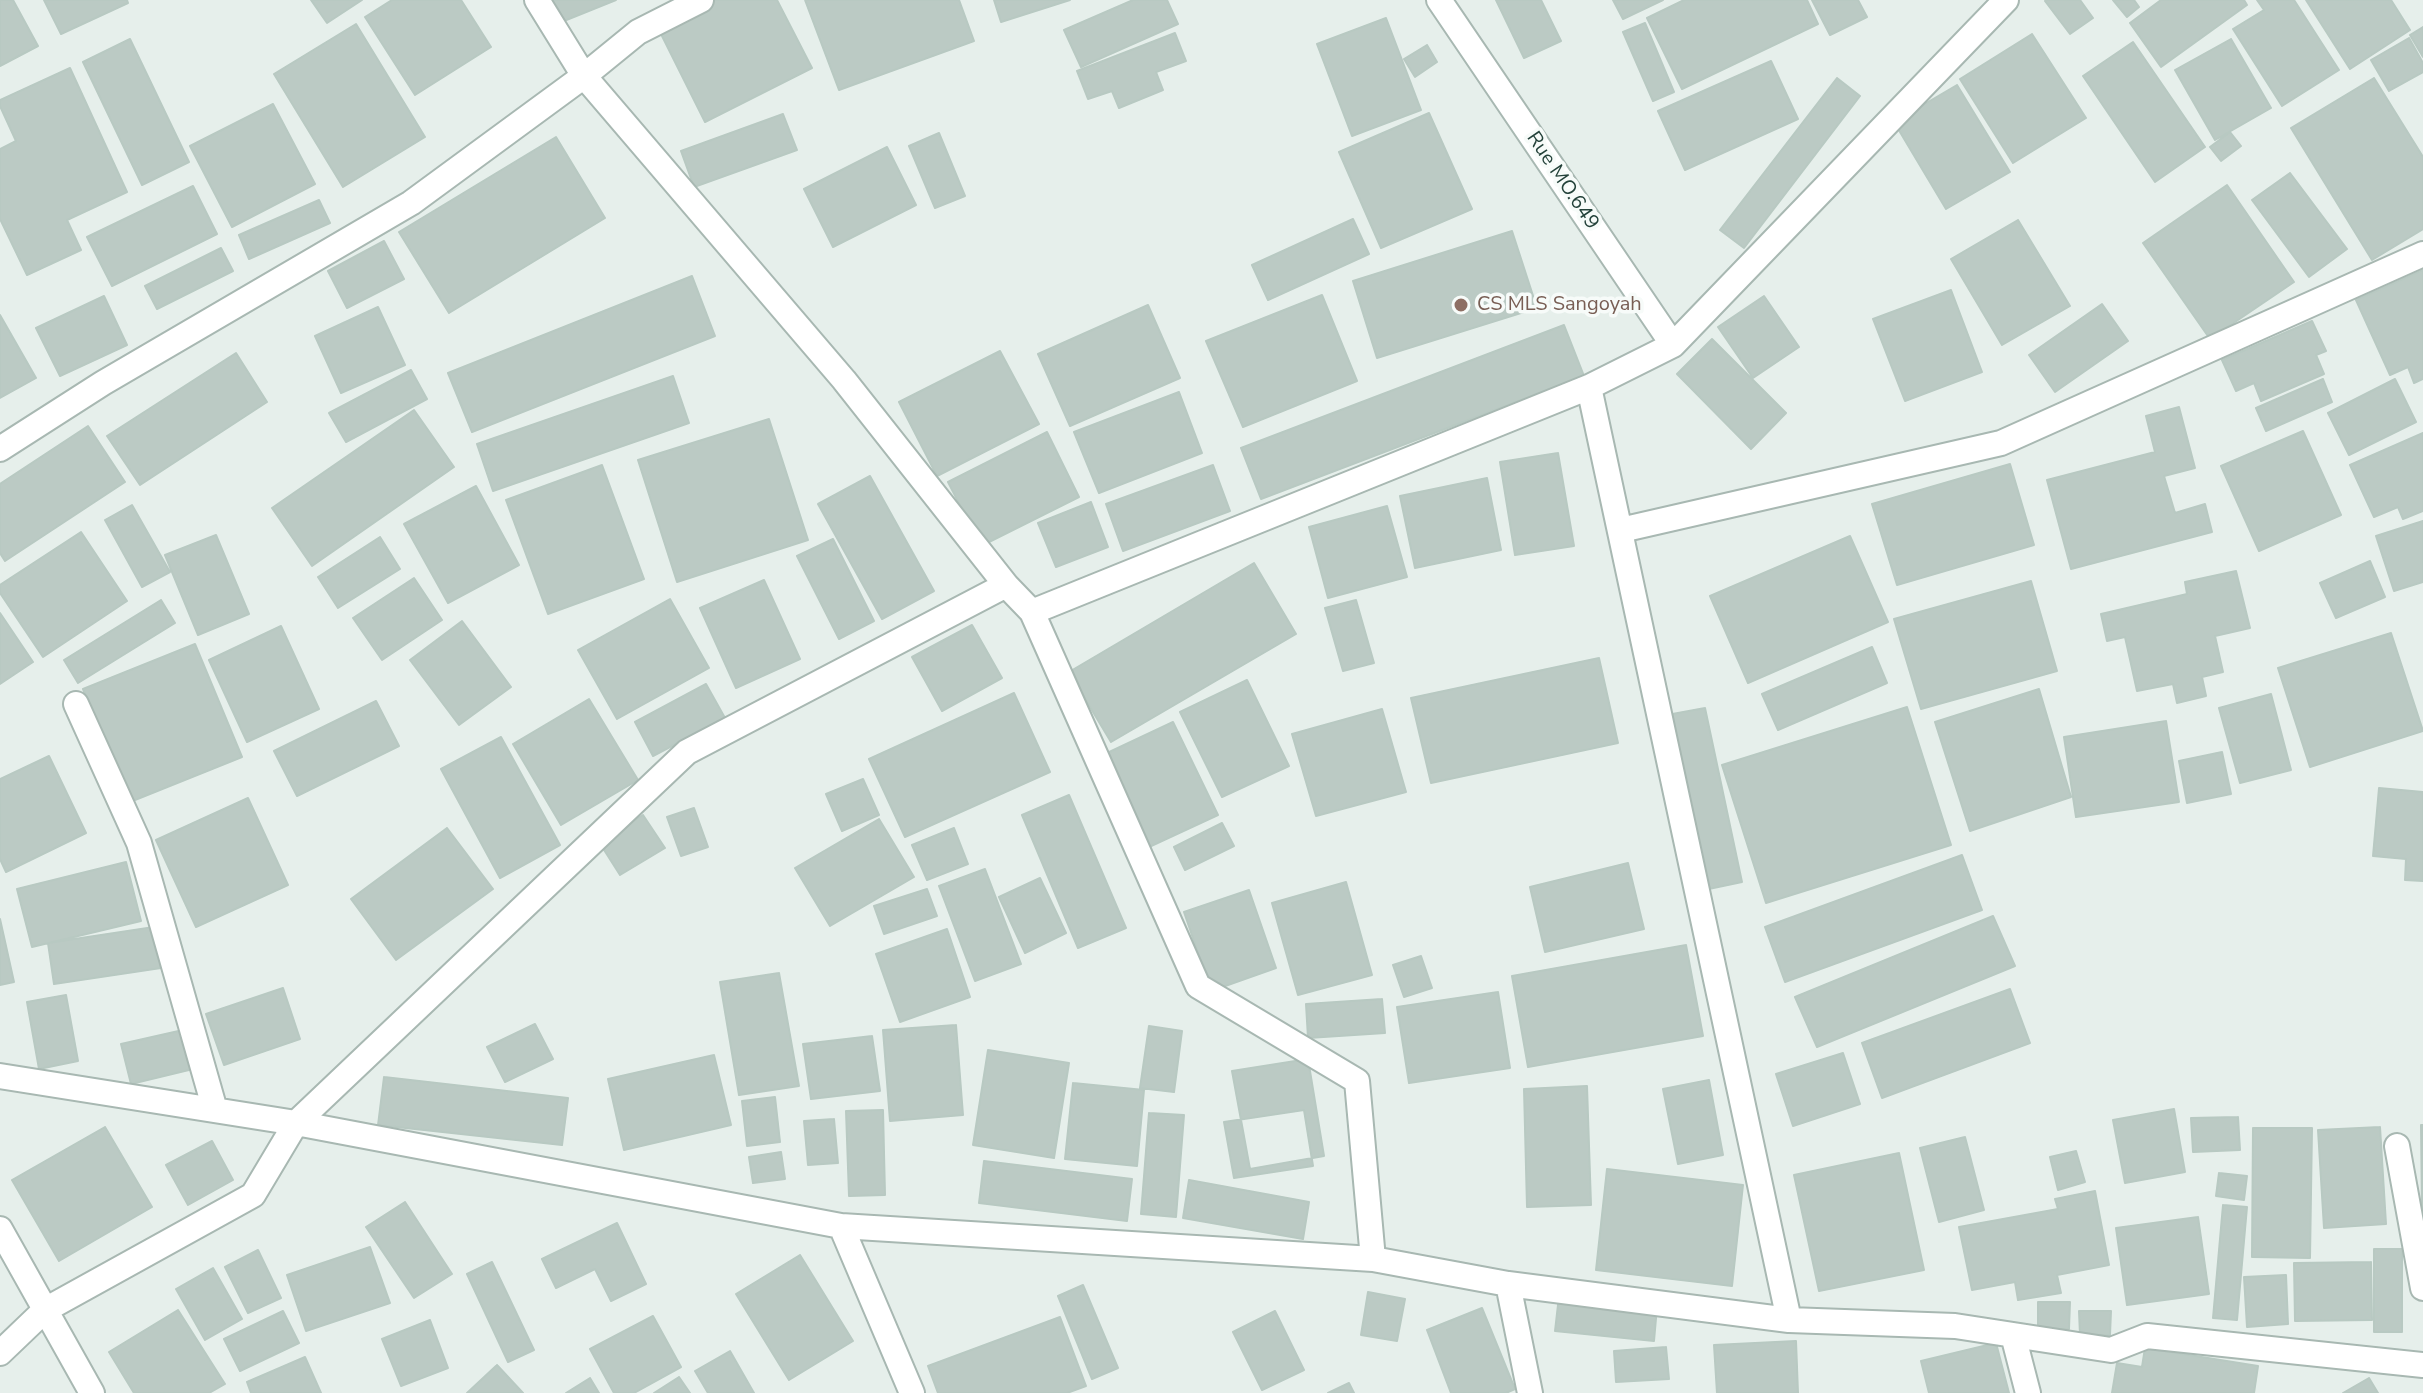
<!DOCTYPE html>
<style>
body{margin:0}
canvas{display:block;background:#e6efeb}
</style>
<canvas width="2423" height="1393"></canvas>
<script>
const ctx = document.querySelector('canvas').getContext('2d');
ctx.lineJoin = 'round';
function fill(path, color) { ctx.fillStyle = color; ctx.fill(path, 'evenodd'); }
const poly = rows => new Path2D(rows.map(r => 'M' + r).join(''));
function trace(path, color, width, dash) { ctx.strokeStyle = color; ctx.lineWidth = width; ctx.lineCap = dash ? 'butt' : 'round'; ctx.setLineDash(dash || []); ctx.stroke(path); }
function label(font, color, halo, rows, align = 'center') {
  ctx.font = font + ' "Nunito Sans",sans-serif'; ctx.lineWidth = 7; ctx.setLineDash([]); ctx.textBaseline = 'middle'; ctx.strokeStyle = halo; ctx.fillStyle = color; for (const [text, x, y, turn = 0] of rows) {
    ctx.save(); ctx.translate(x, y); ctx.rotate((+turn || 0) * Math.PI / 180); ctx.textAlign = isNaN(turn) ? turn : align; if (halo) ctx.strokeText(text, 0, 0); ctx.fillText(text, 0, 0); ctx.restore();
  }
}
const building = poly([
 [0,0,13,0,38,46,0,66,0,0],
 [44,0,127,0,128,3,61,34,44,0],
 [311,0,362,0,327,23,311,0],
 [392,0,461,0,491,47,415,95,365,17,392,0],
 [544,0,616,0,554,25,544,0],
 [704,0,777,0,812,68,705,122,656,24,704,0],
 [805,0,959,0,974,41,839,90,805,0],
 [994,0,1070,0,1001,22,994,0],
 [1133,0,1167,0,1178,24,1081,67,1064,30,1133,0],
 [1496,0,1541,0,1561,41,1524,58,1496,0],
 [1613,0,1663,0,1623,19,1613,0],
 [1684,0,1807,0,1818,24,1682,89,1647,18,1684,0],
 [1812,0,1858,0,1867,17,1830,35,1812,0],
 [2047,0,2080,0,2093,18,2070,34,2045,1,2047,0],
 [2113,0,2134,0,2139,7,2127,17,2113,0],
 [2161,0,2244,0,2247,5,2161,67,2130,23,2161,0],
 [2257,0,2294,0,2339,70,2282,106,2233,29,2264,10,2257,0],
 [2306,0,2391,0,2410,30,2350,69,2306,0],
 [1386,18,1421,110,1352,136,1317,44,1386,18],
 [1645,23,1674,92,1653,101,1623,32,1645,23],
 [356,24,425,137,343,187,274,74,356,24],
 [2423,27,2423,57,2410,35,2423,27],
 [1175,33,1186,61,1156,72,1163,90,1119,108,1112,91,1088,99,1077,71,1175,33],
 [2032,34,2086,118,2013,163,1960,79,2032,34],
 [2409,38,2423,63,2423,72,2389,91,2371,60,2409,38],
 [130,39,189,162,142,185,83,62,130,39],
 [2231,39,2271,108,2215,140,2175,70,2231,39],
 [2133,42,2205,147,2155,182,2083,76,2133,42],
 [1427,45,1437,62,1415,77,1404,59,1427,45],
 [1771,61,1798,119,1685,170,1658,111,1771,61],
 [70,68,127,192,67,220,81,250,27,275,0,219,0,149,16,141,0,106,0,100,70,68],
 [1837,78,1860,96,1744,248,1720,230,1837,78],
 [2374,78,2423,157,2423,229,2372,260,2291,128,2374,78],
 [1957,85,2010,172,1946,209,1894,122,1957,85],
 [273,104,315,184,232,227,190,146,273,104],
 [1429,113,1472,209,1381,248,1339,152,1429,113],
 [783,114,797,150,694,187,681,151,783,114],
 [2230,132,2241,146,2221,161,2210,147,2230,132],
 [939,133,965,196,935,208,909,146,939,133],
 [556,137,605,218,449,313,399,232,556,137],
 [887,147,916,205,833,247,804,189,887,147],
 [2290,173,2347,249,2309,277,2252,200,2290,173],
 [2227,185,2294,282,2210,339,2143,243,2227,185],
 [193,186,217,234,112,286,87,237,193,186],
 [319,200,330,223,249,259,239,235,319,200],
 [1353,219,1369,254,1268,300,1252,265,1353,219],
 [2018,220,2070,306,2002,345,1951,259,2018,220],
 [1512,231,1537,308,1377,358,1353,281,1512,231],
 [384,241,404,279,347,308,328,271,384,241],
 [221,248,233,271,157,309,145,286,221,248],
 [2423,270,2423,379,2414,383,2408,367,2390,375,2356,300,2423,270],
 [692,276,715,336,472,432,448,373,692,276],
 [1951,290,1982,372,1905,401,1873,319,1951,290],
 [1322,295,1357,381,1243,427,1206,341,1322,295],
 [104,296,127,345,60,376,36,328,104,296],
 [1764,296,1799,347,1753,378,1718,327,1764,296],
 [2102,304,2128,341,2055,392,2029,355,2102,304],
 [1148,305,1180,378,1070,426,1038,354,1148,305],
 [378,307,405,365,341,393,315,336,378,307],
 [0,315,36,378,0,398,0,315],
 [2312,321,2326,351,2316,355,2324,374,2261,401,2254,383,2236,391,2222,360,2312,321],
 [1564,325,1584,376,1261,499,1241,448,1564,325],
 [1712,339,1786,413,1751,449,1677,374,1712,339],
 [1000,351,1039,424,937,476,899,402,1000,351],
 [236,353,267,402,140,485,107,436,236,353],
 [411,370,427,399,346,442,329,413,411,370],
 [673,376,689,423,493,491,477,444,673,376],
 [2323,379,2332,402,2266,431,2256,408,2323,379],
 [2395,379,2416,422,2349,455,2328,413,2395,379],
 [1179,392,1202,453,1099,493,1074,432,1179,392],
 [2179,407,2195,468,2164,476,2175,513,2205,504,2212,532,2071,569,2047,480,2155,452,2146,416,2179,407],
 [414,410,454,467,312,566,272,508,414,410],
 [769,419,808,540,677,582,638,460,769,419],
 [88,426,125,482,5,561,0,553,0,484,88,426],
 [2303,431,2341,515,2259,551,2221,466,2303,431],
 [1047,432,1079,497,981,546,948,482,1047,432],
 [2423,433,2423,511,2403,519,2398,507,2374,517,2350,465,2423,433],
 [1558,453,1574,546,1515,555,1500,462,1558,453],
 [2010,464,2034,545,1897,585,1872,504,2010,464],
 [602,465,644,579,548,614,506,500,602,465],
 [1213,465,1230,511,1123,551,1106,504,1213,465],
 [870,476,934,591,882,619,818,504,870,476],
 [1487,478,1501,550,1415,568,1400,496,1487,478],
 [476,486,519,565,448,603,404,524,476,486],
 [1091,502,1108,547,1056,567,1038,523,1091,502],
 [132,505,170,572,142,587,105,520,132,505],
 [1387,506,1407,577,1328,598,1309,527,1387,506],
 [2423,521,2423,582,2394,591,2376,536,2423,521],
 [81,532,127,601,43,657,0,593,0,585,81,532],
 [216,535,249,614,198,635,165,555,216,535],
 [1850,536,1888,622,1748,683,1710,596,1850,536],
 [380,537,400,569,338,608,318,577,380,537],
 [833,539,874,621,839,639,797,556,833,539],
 [2370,561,2385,597,2336,618,2320,583,2370,561],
 [1254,563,1296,634,1111,742,1069,672,1254,563],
 [2236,571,2250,628,2215,636,2223,672,2202,677,2206,696,2177,703,2173,684,2137,691,2125,637,2107,641,2101,614,2187,594,2185,582,2236,571],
 [414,578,442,620,382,660,353,618,414,578],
 [764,580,800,659,736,688,700,608,764,580],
 [2031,581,2057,671,1921,709,1894,619,2031,581],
 [670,599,709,668,617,719,578,650,670,599],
 [161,600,175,623,78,683,64,660,161,600],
 [1356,600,1374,663,1343,671,1325,608,1356,600],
 [0,613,33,662,0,684,0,613],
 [462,621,511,687,459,725,410,660,462,621],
 [972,625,1002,678,942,711,912,657,972,625],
 [281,626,319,709,247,742,209,660,281,626],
 [2391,633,2423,731,2310,767,2278,668,2391,633],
 [195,644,242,757,130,802,83,689,195,644],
 [1872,647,1887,683,1778,730,1762,694,1872,647],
 [1599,658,1618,743,1431,783,1411,698,1599,658],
 [1247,680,1289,766,1222,797,1180,712,1247,680],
 [706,684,725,718,653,756,635,722,706,684],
 [2039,689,2071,797,1970,831,1935,722,2039,689],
 [1014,693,1050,772,905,837,869,759,1014,693],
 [2271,694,2291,770,2240,783,2219,708,2271,694],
 [589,699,638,780,561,825,513,744,589,699],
 [376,701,399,746,297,796,274,751,376,701],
 [1907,707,1951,845,1766,903,1722,765,1907,707],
 [1705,708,1742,882,1704,890,1667,715,1705,708],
 [1382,709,1406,792,1316,816,1292,734,1382,709],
 [2166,721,2179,802,2076,817,2064,737,2166,721],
 [1173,722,1218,815,1149,847,1105,754,1173,722],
 [501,737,560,845,500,878,441,769,501,737],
 [2222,752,2231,794,2187,803,2179,761,2222,752],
 [49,756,86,833,6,872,0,859,0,779,49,756],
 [863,779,879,815,842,831,826,794,863,779],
 [2379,788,2423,792,2423,881,2405,880,2406,859,2373,856,2379,788],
 [1069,795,1126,928,1078,948,1022,815,1069,795],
 [248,798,288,885,196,927,156,840,248,798],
 [694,808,708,847,681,856,667,817,694,808],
 [643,815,665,848,620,875,599,842,643,815],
 [879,819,914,877,830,926,795,868,879,819],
 [1222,823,1234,846,1185,870,1174,847,1222,823],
 [447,828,493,889,396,960,351,899,447,828],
 [954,828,968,864,927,880,912,845,954,828],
 [1962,855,1982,910,1785,982,1765,927,1962,855],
 [126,862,141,921,32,947,17,889,126,862],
 [1628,863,1644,929,1545,952,1530,887,1628,863],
 [985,869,1021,964,975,981,939,886,985,869],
 [1040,878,1066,933,1025,953,999,897,1040,878],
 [1346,882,1372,975,1298,995,1272,903,1346,882],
 [927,889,937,916,884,934,874,906,927,889],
 [1249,890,1276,968,1211,991,1184,912,1249,890],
 [1993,916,2015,966,1817,1047,1795,997,1993,916],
 [0,919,14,982,0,985,0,919],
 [154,927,161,968,54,984,48,943,154,927],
 [947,929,970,997,900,1022,876,954,947,929],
 [1686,945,1703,1036,1528,1067,1512,976,1686,945],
 [1421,956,1432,988,1404,997,1393,965,1421,956],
 [779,973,799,1086,739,1095,720,982,779,973],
 [283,988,300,1039,224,1065,206,1014,283,988],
 [2010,989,2030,1043,1882,1098,1862,1043,2010,989],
 [1498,992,1510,1068,1409,1083,1397,1007,1498,992],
 [66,995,78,1061,39,1069,27,1002,66,995],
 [1382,999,1385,1033,1308,1038,1306,1004,1382,999],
 [535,1024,553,1059,505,1082,487,1047,535,1024],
 [956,1025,963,1115,890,1121,883,1030,956,1025],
 [1149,1026,1182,1031,1174,1092,1140,1088,1149,1026],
 [183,1030,193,1069,131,1084,121,1044,183,1030],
 [872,1036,880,1091,811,1099,803,1044,872,1036],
 [988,1050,1069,1063,1054,1158,973,1145,988,1050],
 [1843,1053,1860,1104,1793,1126,1776,1074,1843,1053],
 [714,1055,731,1125,624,1150,608,1079,714,1055],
 [1308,1059,1324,1156,1250,1169,1232,1071,1308,1059],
 [384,1077,568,1098,562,1145,378,1125,384,1077],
 [1709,1080,1723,1155,1678,1164,1663,1089,1709,1080],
 [1073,1083,1144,1090,1137,1166,1065,1159,1073,1083],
 [1587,1086,1591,1205,1527,1207,1524,1089,1587,1086],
 [775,1097,780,1142,747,1146,742,1101,775,1097],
 [2174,1109,2185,1172,2125,1183,2113,1120,2174,1109],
 [883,1110,885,1195,849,1196,846,1111,883,1110],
 [1304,1110,1313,1166,1234,1178,1224,1122,1304,1110],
 [1149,1113,1184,1115,1176,1217,1141,1214,1149,1113],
 [2238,1117,2240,1150,2193,1152,2191,1118,2238,1117],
 [834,1119,838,1163,808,1165,804,1121,834,1119],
 [2421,1125,2423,1125,2423,1211,2422,1211,2421,1125],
 [105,1127,152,1207,59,1261,12,1180,105,1127],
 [2380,1127,2386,1224,2324,1228,2318,1130,2380,1127],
 [2253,1128,2312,1128,2310,1258,2252,1257,2253,1128],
 [1965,1137,1984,1210,1939,1222,1920,1148,1965,1137],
 [212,1141,233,1180,188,1205,166,1165,212,1141],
 [2076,1151,2085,1182,2058,1190,2050,1157,2076,1151],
 [781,1152,785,1179,753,1183,749,1157,781,1152],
 [1899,1153,1924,1270,1819,1291,1794,1175,1899,1153],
 [984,1161,1132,1179,1127,1221,979,1203,984,1161],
 [1607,1169,1743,1185,1732,1286,1596,1270,1607,1169],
 [2219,1173,2247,1176,2244,1200,2216,1196,2219,1173],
 [1189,1180,1309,1202,1303,1239,1183,1218,1189,1180],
 [2095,1191,2109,1265,2057,1275,2061,1293,2018,1300,2015,1282,1972,1290,1959,1227,2058,1209,2055,1199,2095,1191],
 [405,1202,452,1274,414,1298,366,1227,405,1202],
 [2223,1205,2247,1207,2237,1320,2213,1318,2223,1205],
 [2198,1217,2209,1294,2127,1305,2116,1228,2198,1217],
 [617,1223,646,1284,611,1301,595,1269,556,1288,542,1259,617,1223],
 [370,1247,390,1303,306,1331,287,1275,370,1247],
 [2374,1249,2402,1249,2402,1332,2374,1332,2374,1249],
 [258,1250,281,1298,248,1313,225,1267,258,1250],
 [800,1255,853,1341,789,1380,736,1294,800,1255],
 [492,1262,534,1350,508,1362,467,1274,492,1262],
 [2371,1262,2372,1320,2295,1321,2294,1263,2371,1262],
 [213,1268,242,1319,205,1340,176,1289,213,1268],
 [2286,1275,2288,1324,2247,1327,2244,1277,2286,1275],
 [1083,1285,1118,1368,1092,1379,1058,1296,1083,1285],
 [1368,1292,1405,1299,1397,1341,1361,1335,1368,1292],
 [1559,1296,1657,1307,1654,1341,1555,1331,1559,1296],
 [2038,1302,2070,1302,2069,1329,2038,1329,2038,1302],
 [1482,1308,1515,1389,1506,1393,1451,1393,1427,1330,1482,1308],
 [178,1310,225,1384,209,1393,134,1393,109,1352,178,1310],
 [283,1311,299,1343,240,1371,224,1339,283,1311],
 [1275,1311,1304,1370,1262,1390,1233,1332,1275,1311],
 [2079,1311,2111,1311,2110,1335,2080,1335,2079,1311],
 [653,1316,681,1367,634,1393,614,1393,590,1349,653,1316],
 [1060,1317,1086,1386,1067,1393,938,1393,928,1366,1060,1317],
 [430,1320,448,1368,401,1386,382,1339,430,1320],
 [1796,1341,1798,1393,1717,1393,1714,1345,1796,1341],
 [1996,1343,2009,1393,1929,1393,1921,1361,1996,1343],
 [1666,1347,1669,1379,1616,1382,1614,1351,1666,1347],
 [2145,1348,2258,1366,2254,1393,2112,1393,2117,1363,2142,1367,2145,1348],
 [730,1351,754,1393,708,1393,695,1371,730,1351],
 [305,1357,321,1393,251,1393,247,1382,305,1357],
 [497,1365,523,1393,467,1393,497,1365],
 [679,1377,690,1393,654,1393,679,1377],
 [590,1378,599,1393,566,1393,590,1378],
 [2369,1378,2378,1393,2343,1393,2369,1378],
 [1349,1383,1354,1393,1328,1393,1349,1383]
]);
fill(building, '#bbcac4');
trace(building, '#b8c9c2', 2);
const minor = poly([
 [537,0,584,76,844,380,1006,585,1032,612,1198,986,1357,1081,1373,1259],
 [1673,345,2006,0],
 [1589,387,1789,1320],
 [0,449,103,383,411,203,584,76,638,32,701,0],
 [1621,530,2001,443,2423,254],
 [1032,612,1589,387,1673,345,1439,0],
 [76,704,139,843,215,1110],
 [0,1076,296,1123,841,1226,1373,1259,1508,1284,1789,1320,1955,1326,2111,1350,2147,1336,2423,1365],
 [2397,1146,2423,1288],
 [841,1226,912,1393],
 [0,1229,92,1393],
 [1508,1284,1530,1393],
 [2013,1335,2028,1393],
 [0,1353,45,1310,253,1195,296,1123,687,752,1006,585]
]);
trace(minor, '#a8b8b2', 28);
trace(minor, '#fff', 24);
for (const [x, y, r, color] of [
 [1461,305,8,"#8d6e63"]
]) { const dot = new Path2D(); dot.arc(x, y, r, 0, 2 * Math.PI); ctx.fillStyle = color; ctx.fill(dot); trace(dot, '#f7fbf9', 3); }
label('20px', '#24423a', '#f7fbf9', [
 ["Rue MO.649",1562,181,56]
]);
label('20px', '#785e54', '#f7fbf9', [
 ["CS MLS Sangoyah",1477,305]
], 'left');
</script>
